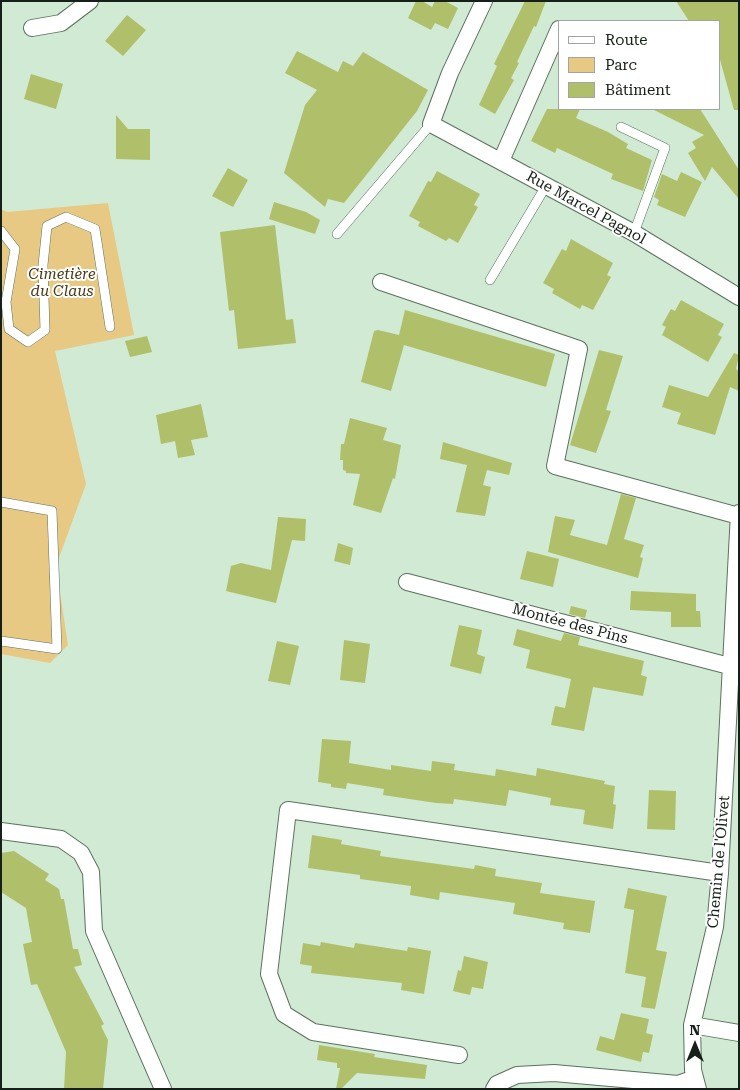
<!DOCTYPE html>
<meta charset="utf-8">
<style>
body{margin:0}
#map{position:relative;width:740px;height:1090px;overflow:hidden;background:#d1ead3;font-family:"Roboto Serif",serif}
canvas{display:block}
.frame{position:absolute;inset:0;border:2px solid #172018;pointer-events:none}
.legend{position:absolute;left:558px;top:20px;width:162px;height:90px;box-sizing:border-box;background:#fff;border:1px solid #a2a6a3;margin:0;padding:6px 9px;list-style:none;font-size:15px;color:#172018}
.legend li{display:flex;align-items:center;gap:10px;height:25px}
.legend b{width:25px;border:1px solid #a2a6a3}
.north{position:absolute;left:670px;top:1020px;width:50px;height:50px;-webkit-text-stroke:4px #fff;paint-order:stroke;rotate:0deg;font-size:14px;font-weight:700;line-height:20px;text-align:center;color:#172018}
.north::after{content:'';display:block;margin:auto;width:18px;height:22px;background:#172018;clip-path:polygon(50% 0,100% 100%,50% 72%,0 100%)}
</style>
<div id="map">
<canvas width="740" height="1090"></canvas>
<div class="frame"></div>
<ul class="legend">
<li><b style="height:6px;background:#fff"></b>Route</li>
<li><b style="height:14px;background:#e8c983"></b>Parc</li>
<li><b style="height:14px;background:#b0bf6a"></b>Bâtiment</li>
</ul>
<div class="north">N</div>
</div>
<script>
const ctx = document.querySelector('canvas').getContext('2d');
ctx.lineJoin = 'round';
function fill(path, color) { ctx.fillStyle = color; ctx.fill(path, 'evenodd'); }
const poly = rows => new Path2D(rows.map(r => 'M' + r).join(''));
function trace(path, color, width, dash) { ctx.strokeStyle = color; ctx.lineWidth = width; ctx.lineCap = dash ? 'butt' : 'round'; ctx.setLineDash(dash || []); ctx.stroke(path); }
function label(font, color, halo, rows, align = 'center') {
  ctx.font = font + ' "Roboto Serif",serif'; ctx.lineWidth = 4; ctx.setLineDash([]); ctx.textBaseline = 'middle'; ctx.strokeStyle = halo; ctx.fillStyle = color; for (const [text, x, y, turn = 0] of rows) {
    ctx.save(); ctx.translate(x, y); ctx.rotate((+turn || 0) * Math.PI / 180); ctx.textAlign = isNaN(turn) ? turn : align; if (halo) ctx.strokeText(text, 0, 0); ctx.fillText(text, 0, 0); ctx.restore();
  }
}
fill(poly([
 [108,203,134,335,55,351,86,484,56,566,68,645,50,663,1,654,1,209,7,212]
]), '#e8c983');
fill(poly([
 [416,1,422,1,432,7,435,1,445,1,458,8,448,29,435,23,431,30,408,18],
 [525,1,546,1,536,27,534,26,517,62,519,63,511,78,514,80,495,114,479,105,497,66,494,64],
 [676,1,739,1,739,110,734,110,719,56,719,21,689,21],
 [127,15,146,30,123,56,105,41],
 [297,51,338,72,343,61,353,66,363,52,428,90,417,111,344,203,328,199,325,207,284,173,305,105,317,90,285,73],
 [31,74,63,84,56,109,24,99],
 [547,109,580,109,576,118,608,132,628,144,626,148,652,160,643,191,611,179,613,174,557,148,555,153,531,141],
 [652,109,700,109,739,170,739,199,712,167,705,181,688,153,696,148,692,142,704,135],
 [116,115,128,129,150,129,150,160,116,159],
 [228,168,248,180,233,207,212,196],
 [437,171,480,194,474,205,478,207,458,243,449,238,446,241,418,226,420,222,409,216,428,181,431,182],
 [681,172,702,182,685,217,657,205,659,200,654,197,662,174,677,181],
 [274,202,306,212,320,220,315,234,269,219],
 [275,225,286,320,293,319,296,343,238,349,234,310,229,311,220,232],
 [571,239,613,263,607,275,611,277,593,310,582,305,580,309,552,293,554,289,543,283,562,249,566,251],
 [681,300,724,324,718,335,722,337,708,362,662,335,666,327,662,325,671,309,675,311],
 [405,310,555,354,546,387,404,345,391,391,361,382,374,331,378,330,399,335],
 [147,336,152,352,130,357,125,341],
 [599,350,623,356,606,410,611,411,596,453,570,445],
 [734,353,739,355,736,369,739,371,739,391,730,387,715,435,677,424,681,413,662,407,669,385,708,397],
 [201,404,208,437,191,440,195,455,178,458,175,441,161,444,156,415],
 [350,418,387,428,383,440,401,445,395,479,393,478,381,513,353,505,360,474,346,473,346,471,343,470,343,460,340,460,341,444,344,444],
 [443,442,512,463,509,475,487,470,483,485,491,487,485,516,456,512,467,465,440,459],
 [621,494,636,498,624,539,644,545,640,557,643,558,638,578,548,552,555,516,575,520,570,535,607,545],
 [278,517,306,519,305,541,292,540,276,603,226,591,231,566,241,563,271,570],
 [338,543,353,548,350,565,334,561],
 [527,551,559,559,553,587,520,579],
 [631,591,696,594,696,611,700,611,701,627,671,627,671,612,630,610],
 [571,606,587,610,585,618,569,614],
 [459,625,482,630,477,654,485,657,481,674,450,666],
 [517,629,561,641,564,633,580,637,578,645,644,661,641,675,647,677,643,696,593,687,584,731,551,725,555,706,565,708,571,679,526,668,530,650,513,645],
 [344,640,370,644,365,683,340,680],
 [277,641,299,646,290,685,268,681],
 [322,739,351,741,349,763,391,770,391,765,431,771,432,761,455,764,454,770,495,776,496,769,536,776,537,768,605,781,604,784,615,786,613,804,616,805,613,829,583,824,585,810,550,805,551,798,509,790,506,806,454,799,453,804,436,803,383,795,384,789,347,783,346,789,331,787,331,784,318,782],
 [649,790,676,791,675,830,647,829],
 [312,835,342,840,341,844,381,851,380,856,474,869,475,865,496,869,495,876,542,883,540,893,595,901,590,933,563,929,564,923,513,914,515,903,440,892,439,900,410,895,411,886,360,879,360,875,308,868],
 [14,851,49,874,45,880,59,889,61,899,64,899,73,949,78,949,82,965,74,967,104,1024,101,1026,108,1040,103,1089,64,1089,66,1052,37,984,31,985,23,944,32,942,26,908,1,892,1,853],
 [628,888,667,896,656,950,667,952,655,1009,641,1007,646,977,625,973,634,910,624,908],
 [321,942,354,948,355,943,407,951,408,947,431,951,424,994,401,990,402,983,311,973,312,966,300,964,303,943,320,946],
 [464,956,488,962,483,989,472,987,470,995,453,991,458,970,461,971],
 [621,1013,649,1019,646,1033,653,1035,649,1053,643,1052,641,1062,596,1050,600,1036,614,1040],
 [319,1045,375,1054,374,1057,427,1065,425,1079,357,1073,341,1089,336,1089,340,1068,337,1068,337,1063,317,1060]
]), '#b0bf6a');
const service = poly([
 [621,127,665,148,634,233],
 [1,231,15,249,6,302,9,329,28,342,45,330,43,265,47,226,66,217,95,229,110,327],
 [337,234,431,124],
 [490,280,546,186],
 [1,502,52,511,57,649,1,641]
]);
const minor = poly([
 [484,1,450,73,431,124,634,233,739,297],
 [32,28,61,23,90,1],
 [501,161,559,29],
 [381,282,579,349,555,466,739,516],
 [407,582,733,667],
 [1,831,61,839,81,853,91,872,94,931,163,1089],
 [692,1025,739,1033],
 [459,1055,313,1032,284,1014,269,974,288,810,720,873],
 [494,1089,497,1084,517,1075,554,1073,678,1084,695,1078],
 [698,1089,693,1070,692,1025,715,927,720,873,739,513]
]);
trace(service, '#5b715d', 10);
trace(minor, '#5b715d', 18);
trace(service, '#fff', 9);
trace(minor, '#fff', 16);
label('15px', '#172018', '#fff', [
 ["Rue Marcel Pagnol",586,208,29],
 ["Montée des Pins",570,624,15],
 ["Chemin de l'Olivet",719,862,-85]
]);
label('italic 15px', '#483914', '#fff', [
 ["Cimetière",62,275],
 ["du Claus",62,292]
]);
</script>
